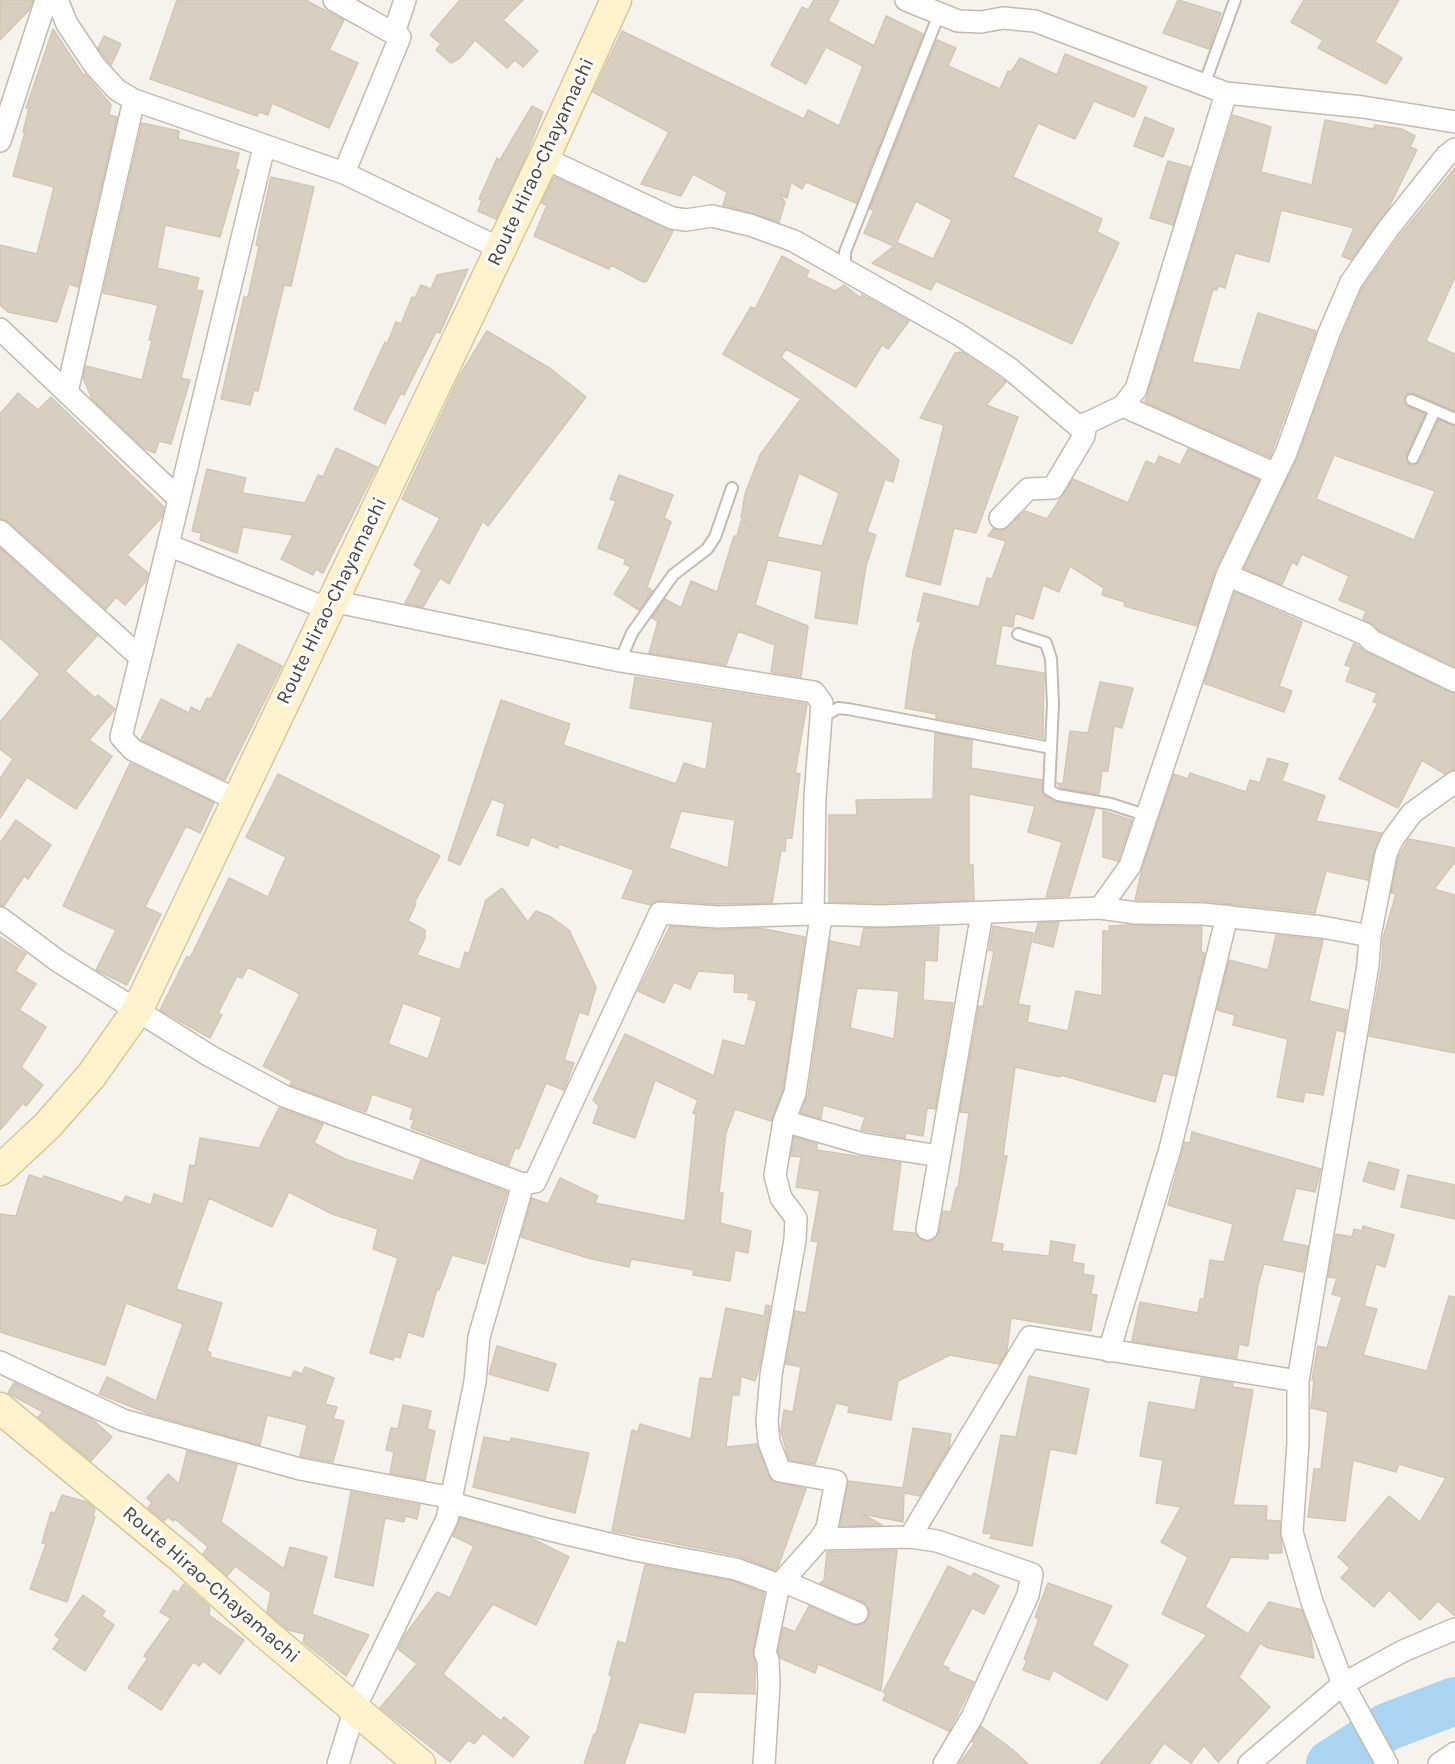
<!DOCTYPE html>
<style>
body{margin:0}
canvas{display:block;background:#f6f3ec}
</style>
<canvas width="1455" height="1764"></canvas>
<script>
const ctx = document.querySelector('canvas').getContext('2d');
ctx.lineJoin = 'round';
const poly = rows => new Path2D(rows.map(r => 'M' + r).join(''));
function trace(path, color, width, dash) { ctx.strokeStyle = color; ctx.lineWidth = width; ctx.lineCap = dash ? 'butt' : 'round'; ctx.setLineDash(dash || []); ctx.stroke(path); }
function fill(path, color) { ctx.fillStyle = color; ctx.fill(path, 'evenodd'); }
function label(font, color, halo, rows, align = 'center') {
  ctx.font = font + ' Karla,sans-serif'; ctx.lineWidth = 6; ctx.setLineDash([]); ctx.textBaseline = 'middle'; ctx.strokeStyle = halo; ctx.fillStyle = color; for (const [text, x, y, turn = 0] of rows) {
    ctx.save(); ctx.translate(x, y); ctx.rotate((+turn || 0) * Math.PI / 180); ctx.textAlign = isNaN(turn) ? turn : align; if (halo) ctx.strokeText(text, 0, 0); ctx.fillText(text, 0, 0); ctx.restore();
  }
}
trace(poly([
 [1330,1764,1387,1727,1455,1701]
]), '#a9d4f2', 48);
const building = poly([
 [0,0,33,0,29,10,0,40,0,0],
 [177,0,305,0,344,20,329,50,358,63,329,128,272,103,268,115,259,112,257,116,150,79,177,0],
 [460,0,523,0,503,20,538,51,523,67,515,60,507,68,475,40,460,58,451,63,436,50,441,44,430,35,460,0],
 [814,0,839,0,828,21,874,46,886,16,923,34,856,203,806,182,802,189,791,182,787,198,779,194,785,202,779,222,723,205,727,192,693,174,681,196,641,184,669,132,593,92,622,31,804,119,808,110,839,126,863,66,826,47,806,84,771,65,802,7,808,10,814,0],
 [1178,0,1221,13,1209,49,1163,33,1178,0],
 [1304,0,1399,0,1375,42,1402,58,1386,84,1318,48,1323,40,1291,22,1304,0],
 [53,29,84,76,85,74,111,105,109,115,117,117,78,287,69,284,57,322,8,312,0,305,0,245,37,254,54,187,13,176,25,132,23,132,29,108,26,108,53,29],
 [104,36,121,44,111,65,98,48,104,36],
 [937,40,956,48,948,66,1000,89,1008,71,1011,72,1020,58,1057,75,1065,54,1147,87,1134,117,1094,101,1075,139,1038,123,1013,177,1102,219,1097,232,1119,243,1072,344,936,281,931,290,872,263,894,246,864,233,874,210,870,209,937,40],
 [916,201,952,220,933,259,898,243,896,244,916,201],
 [532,106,543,112,524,161,496,219,478,211,482,200,479,199,497,158,500,160,532,106],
 [1233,115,1271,127,1261,172,1312,185,1325,120,1373,129,1375,125,1402,129,1415,136,1410,147,1417,150,1388,209,1351,260,1342,256,1354,228,1281,210,1269,262,1235,253,1225,288,1218,286,1217,290,1213,289,1192,362,1240,370,1258,313,1316,331,1270,457,1145,402,1233,115],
 [1145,117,1174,129,1163,157,1134,146,1145,117],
 [142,123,179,131,178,139,239,153,235,169,239,170,220,237,165,225,157,268,199,278,196,290,203,291,181,378,190,380,171,444,159,441,155,453,145,449,92,399,83,378,86,366,142,380,152,340,149,340,158,305,103,293,142,123],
 [1168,161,1190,167,1173,225,1150,218,1168,161],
 [1455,168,1455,277,1426,341,1455,354,1455,411,1413,393,1407,394,1404,400,1408,407,1425,414,1406,455,1409,465,1414,465,1420,462,1439,420,1455,426,1455,667,1379,630,1363,619,1366,611,1339,600,1349,576,1302,554,1297,565,1292,562,1282,585,1244,569,1298,457,1341,338,1362,289,1398,238,1455,168],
 [1334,455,1435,491,1414,540,1316,499,1334,455],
 [271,177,314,187,291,286,284,285,258,391,254,390,250,405,221,399,244,297,248,297,259,246,256,245,271,177],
 [554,177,673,231,647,281,643,282,611,265,609,269,534,236,547,205,541,203,554,177],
 [782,256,809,271,806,277,835,291,844,285,861,298,862,295,909,321,888,349,882,345,856,387,786,349,781,357,899,460,893,482,885,479,867,532,876,535,866,566,857,624,815,618,822,571,768,560,755,605,808,626,801,677,771,672,775,645,738,631,726,665,649,653,658,621,652,618,665,599,681,608,691,581,717,592,734,536,737,536,741,521,748,524,741,518,745,494,760,455,801,399,723,354,751,307,755,309,782,256],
 [799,473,839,493,822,546,777,537,799,473],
 [468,269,440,333,436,332,404,395,401,393,385,424,354,409,385,342,387,344,396,322,401,324,412,297,415,298,421,285,431,289,437,275,468,269],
 [487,331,551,369,586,397,488,526,483,521,449,584,440,578,423,607,405,603,422,570,414,565,440,518,402,499,460,375,487,331],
 [962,352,1006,382,986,405,1018,417,976,533,954,528,940,585,906,576,944,425,920,418,955,353,962,352],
 [18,393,38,410,51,397,164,507,162,517,127,555,148,573,146,581,125,605,116,597,106,609,9,522,0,519,0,414,18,393],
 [336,448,377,467,323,573,316,569,313,575,281,559,293,535,243,527,237,553,200,540,201,533,192,531,207,469,246,478,242,493,305,503,318,475,323,477,336,448],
 [1188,449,1259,480,1215,570,1197,626,1124,606,1125,602,1102,595,1104,588,1070,566,1059,592,1043,585,1033,619,1015,613,1013,627,1002,625,995,665,1044,673,1043,738,936,718,936,714,905,708,913,651,921,622,917,621,924,593,979,607,987,578,992,579,1006,541,988,536,993,529,1004,530,1025,511,1047,519,1073,479,1128,503,1146,461,1155,465,1159,456,1180,465,1188,449],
 [619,475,673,495,664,518,671,522,647,587,653,591,639,610,614,594,631,567,624,564,625,559,598,548,616,501,610,499,619,475],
 [0,548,97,636,65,671,95,698,98,695,115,709,89,740,112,756,76,809,27,777,0,818,0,779,13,759,0,749,0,722,40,674,0,638,0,548],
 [1235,592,1302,622,1279,686,1292,691,1284,712,1204,683,1235,592],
 [1354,643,1366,652,1455,694,1455,769,1445,774,1422,760,1398,808,1339,779,1378,703,1373,702,1377,693,1346,681,1351,667,1345,665,1354,643],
 [238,644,282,666,225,780,141,740,161,699,189,713,191,707,200,712,207,698,211,699,238,644],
 [635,677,807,704,795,773,800,774,792,838,786,838,785,851,781,851,772,903,715,904,661,900,651,905,622,898,634,870,559,844,558,848,531,837,528,846,497,835,505,804,492,799,460,865,448,860,501,700,570,724,563,745,676,784,684,763,706,770,713,722,630,708,635,677],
 [681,811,735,820,728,868,669,848,681,811],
 [1100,682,1133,688,1122,728,1114,726,1108,771,1102,771,1099,794,1061,788,1057,783,1063,784,1070,731,1088,733,1100,682],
 [935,733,972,740,971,768,1042,780,1043,794,1054,802,1095,809,1069,896,1046,897,1062,842,1028,832,1035,806,969,794,969,865,973,865,974,900,881,903,829,902,829,815,857,815,856,800,933,799,935,733],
 [1268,758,1288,764,1282,781,1325,796,1316,821,1381,833,1374,851,1368,880,1326,871,1315,913,1204,901,1135,900,1142,869,1174,774,1188,779,1190,773,1246,792,1250,780,1260,783,1268,758],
 [130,763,214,803,200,833,186,826,145,907,161,914,127,985,96,970,116,930,63,906,130,763],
 [278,774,440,856,414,903,416,904,408,921,425,930,425,938,417,955,460,970,465,952,469,953,486,900,502,888,528,922,536,911,551,917,569,930,596,987,588,1015,579,1012,564,1060,574,1063,564,1090,546,1083,519,1149,515,1148,509,1165,411,1128,414,1120,410,1119,413,1108,372,1094,366,1112,290,1085,292,1081,263,1066,300,994,248,967,242,978,237,976,218,1013,222,1015,210,1038,160,1010,187,956,190,958,229,878,268,897,286,857,246,837,278,774],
 [403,1003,442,1017,428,1059,388,1044,403,1003],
 [1103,811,1132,820,1118,861,1103,857,1103,811],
 [16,820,51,845,28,879,24,876,4,906,0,905,0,843,16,820],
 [1409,839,1455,848,1455,862,1434,889,1455,895,1455,1053,1369,1036,1382,965,1383,938,1396,894,1391,893,1398,858,1409,839],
 [1059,922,1053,947,1033,942,1038,923,1059,922],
 [1129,925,1202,927,1201,952,1205,953,1175,1076,1163,1073,1155,1102,1061,1075,1060,1077,1015,1067,1003,1156,1007,1156,991,1242,1003,1244,1002,1251,1049,1256,1051,1241,1075,1245,1072,1262,1084,1264,1083,1274,1094,1276,1091,1294,1097,1295,1091,1331,1011,1318,1007,1351,999,1364,950,1355,898,1381,891,1420,848,1412,849,1406,836,1403,815,1464,789,1460,781,1431,784,1410,793,1412,801,1367,786,1364,795,1311,806,1313,818,1242,811,1241,820,1191,796,1187,801,1157,791,1156,794,1137,817,1144,817,1150,901,1163,892,1231,915,1233,924,1241,932,1241,939,1232,943,1211,951,1212,956,1188,958,1188,969,1113,960,1112,979,1006,983,1007,994,951,989,950,993,926,1033,933,1018,1004,1030,1006,1027,1022,1068,1031,1076,991,1102,996,1103,931,1110,931,1109,926,1129,925],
 [670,926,717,930,759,928,805,937,783,1090,771,1121,735,1109,726,1133,719,1193,723,1193,720,1223,751,1231,748,1253,735,1250,730,1281,693,1275,694,1270,631,1259,629,1267,588,1258,521,1237,532,1198,548,1204,560,1178,598,1196,595,1203,685,1221,696,1114,693,1113,698,1100,655,1080,635,1138,593,1123,599,1106,593,1100,625,1034,714,1076,723,1040,745,1046,757,1001,748,999,749,993,734,992,735,974,698,971,690,989,674,982,664,1003,638,991,670,926],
 [939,927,937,961,925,960,923,1000,953,1003,935,1109,927,1108,923,1136,906,1133,905,1138,861,1130,865,1117,823,1105,821,1119,801,1113,808,1095,830,941,860,947,864,928,939,927],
 [857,988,899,991,894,1039,850,1028,857,988],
 [1276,935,1323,940,1309,1001,1347,1010,1344,1032,1336,1030,1323,1095,1305,1092,1303,1102,1277,1097,1288,1039,1233,1025,1235,1015,1217,1010,1229,960,1268,970,1276,935],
 [0,937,26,954,15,971,36,984,19,1010,46,1027,21,1067,43,1085,26,1106,23,1103,0,1130,0,937],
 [279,1108,323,1124,314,1143,345,1159,413,1181,421,1160,507,1192,485,1264,452,1255,439,1290,437,1289,423,1337,408,1332,400,1358,394,1356,393,1360,370,1353,398,1258,373,1249,378,1229,332,1214,289,1192,272,1227,209,1198,176,1289,222,1303,207,1351,211,1353,210,1357,291,1378,294,1371,302,1374,305,1367,334,1378,325,1404,337,1407,333,1419,344,1421,333,1462,300,1456,307,1425,267,1415,260,1445,150,1414,99,1394,107,1377,156,1401,183,1324,126,1303,105,1365,0,1332,0,1214,16,1216,29,1175,42,1179,44,1176,123,1203,125,1196,151,1205,154,1194,183,1204,190,1165,195,1166,200,1138,259,1148,279,1108],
 [1192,1132,1321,1169,1315,1192,1296,1188,1282,1241,1308,1246,1303,1272,1264,1264,1258,1285,1248,1346,1239,1344,1237,1358,1132,1341,1140,1302,1198,1313,1200,1299,1204,1299,1210,1260,1224,1262,1233,1224,1168,1205,1185,1142,1190,1143,1192,1132],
 [1369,1162,1399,1170,1394,1190,1363,1181,1369,1162],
 [1408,1175,1455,1185,1455,1219,1401,1207,1408,1175],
 [1363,1226,1394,1235,1385,1267,1376,1264,1364,1306,1377,1309,1363,1355,1427,1371,1449,1296,1455,1297,1455,1616,1438,1601,1420,1620,1389,1590,1374,1607,1341,1578,1350,1568,1338,1557,1389,1496,1420,1522,1446,1478,1399,1464,1396,1472,1353,1460,1345,1521,1308,1517,1314,1469,1321,1469,1328,1412,1311,1408,1314,1380,1312,1380,1318,1346,1327,1348,1342,1297,1332,1294,1337,1278,1328,1277,1336,1234,1352,1237,1354,1229,1362,1231,1363,1226],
 [766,1305,770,1306,760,1365,755,1381,741,1376,739,1395,732,1395,726,1447,757,1444,771,1480,806,1489,778,1567,775,1570,738,1556,612,1531,632,1430,638,1432,640,1424,691,1439,700,1378,712,1379,726,1308,764,1316,766,1305],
 [497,1346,556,1364,548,1391,489,1374,497,1346],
 [1029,1376,1089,1389,1076,1454,1050,1449,1032,1546,990,1538,992,1534,983,1533,1001,1435,1016,1437,1029,1376],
 [1201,1378,1233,1383,1233,1387,1253,1390,1233,1505,1267,1506,1266,1520,1280,1521,1282,1553,1268,1553,1268,1559,1231,1557,1205,1607,1248,1634,1269,1602,1302,1610,1310,1633,1314,1658,1268,1648,1260,1643,1239,1677,1270,1707,1218,1762,1204,1745,1191,1763,1164,1743,1149,1764,1100,1764,1207,1635,1162,1614,1188,1557,1161,1542,1181,1507,1156,1503,1163,1460,1140,1456,1149,1402,1195,1410,1201,1378],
 [14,1383,92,1419,112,1437,91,1461,38,1417,43,1412,8,1393,14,1383],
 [403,1405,431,1411,427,1429,435,1431,425,1480,390,1473,394,1452,386,1450,391,1428,398,1429,403,1405],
 [913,1428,951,1434,949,1447,920,1496,904,1493,903,1522,862,1514,882,1525,840,1526,848,1481,903,1488,913,1428],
 [484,1437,510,1442,511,1438,589,1453,575,1513,473,1487,484,1437],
 [187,1451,237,1465,221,1522,284,1569,290,1547,327,1557,312,1614,369,1635,346,1676,303,1642,305,1634,288,1630,267,1612,271,1593,235,1566,227,1576,203,1554,208,1547,175,1519,173,1521,168,1517,164,1521,148,1508,152,1503,147,1498,168,1474,179,1484,187,1451],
 [351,1492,420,1505,417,1519,405,1516,404,1522,385,1518,373,1586,335,1577,351,1492],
 [62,1495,87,1502,95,1509,93,1516,95,1517,67,1602,30,1589,46,1544,42,1543,51,1512,55,1513,62,1495],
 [460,1518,529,1537,569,1557,536,1625,493,1604,443,1674,501,1721,504,1717,529,1737,513,1757,483,1733,474,1744,468,1740,450,1762,380,1708,417,1664,398,1649,405,1635,437,1592,450,1598,474,1546,453,1536,460,1518],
 [897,1550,881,1691,818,1664,815,1673,780,1658,778,1652,783,1627,795,1632,809,1606,853,1625,864,1624,868,1619,870,1611,863,1602,820,1583,824,1580,827,1552,897,1550],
 [645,1565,733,1581,764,1593,753,1650,755,1663,755,1694,694,1692,685,1733,639,1722,624,1764,584,1764,594,1734,596,1734,612,1676,609,1675,618,1641,626,1644,645,1565],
 [948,1566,971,1577,974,1573,999,1586,984,1614,972,1608,942,1665,949,1668,948,1671,974,1682,949,1731,883,1700,886,1693,883,1692,948,1566],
 [1048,1583,1112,1606,1092,1645,1128,1665,1107,1700,1053,1670,1049,1680,1023,1670,1027,1660,1024,1659,1039,1619,1035,1617,1048,1583],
 [184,1584,210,1607,209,1615,244,1640,220,1674,203,1661,199,1666,193,1662,161,1710,128,1688,148,1658,144,1656,171,1618,160,1612,174,1590,178,1593,184,1584],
 [83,1595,105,1611,102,1616,114,1625,85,1671,53,1649,60,1639,55,1635,83,1595],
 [981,1726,1013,1750,1028,1764,959,1764,975,1743,972,1742,981,1726]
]);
fill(building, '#d8cfc1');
trace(building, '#d3c7b4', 1.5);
const lane = poly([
 [1204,85,1235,0],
 [845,269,845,252,939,14],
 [1411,400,1455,419],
 [1413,458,1435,410],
 [1018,634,1046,643,1051,659,1053,704,1049,790,1058,795,1111,804,1148,816],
 [620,661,632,633,673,575,707,549,715,537,732,488],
 [821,718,838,708,848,709,1051,748]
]);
const street = poly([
 [57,0,67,24,95,66,117,90,134,100,344,173,501,249],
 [334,0,400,37,344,173],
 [906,0,958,21,981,22,1003,18,1035,21,1226,93,1363,107,1455,122],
 [394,33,405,0],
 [0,141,46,0],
 [264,147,168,545,328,609],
 [544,158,672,218,686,220,712,216,750,225,794,241,958,334,1009,368,1079,427,1123,406,1136,389,1226,93],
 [0,329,178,498],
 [67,392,134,100],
 [1123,406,1276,474],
 [1000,518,1028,489,1053,488,1084,436,1086,423],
 [0,531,140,657],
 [168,545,121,737,133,750,237,800],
 [1227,575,1365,634,1372,641,1455,681],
 [332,601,620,661,814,692,822,703,815,797,813,914],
 [1100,908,1130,866,1227,575,1286,453,1329,333,1351,282,1388,229,1446,156,1455,149],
 [821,916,795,1093,784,1121,775,1175,781,1198,796,1218,795,1240,771,1375,767,1421,769,1442,780,1471,836,1481,827,1528,820,1539,910,1537,937,1541,1032,1574,1028,1595,972,1717,944,1764],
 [0,918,58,961,210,1056,284,1096,523,1184,535,1182,660,913,718,917,813,914,881,916,1100,908,1136,913,1203,914,1322,927,1370,936],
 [784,1121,863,1144,939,1156],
 [927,1229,982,913],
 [1109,1351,1170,1149,1227,916],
 [0,1362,123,1420,300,1469,453,1498],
 [452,1503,550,1530,635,1550,736,1569,779,1585],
 [910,1537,1030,1337,1298,1381],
 [783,1581,857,1613],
 [338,1764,355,1708,447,1519,475,1382,479,1337,523,1184],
 [764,1764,769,1685,768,1660,765,1653,779,1585,820,1539],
 [1249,1764,1343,1684,1403,1651,1455,1629],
 [1387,1764,1343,1684,1312,1602,1292,1532,1298,1443,1298,1381,1368,965,1370,936,1386,854,1392,840,1412,813,1455,782],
 [1439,1764,1455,1753]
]);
const secondary = poly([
 [0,1170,47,1126,91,1076,137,1011,544,158,616,0],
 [0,1408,183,1559,265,1633,420,1764]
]);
trace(lane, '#c2bbae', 14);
trace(street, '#c2bbae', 24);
trace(secondary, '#d6c79b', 33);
trace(lane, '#fff', 10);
trace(street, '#fff', 21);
trace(secondary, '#fff3cd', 30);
label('20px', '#4b4439', '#fff', [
 ["Route Hirao-Chayamachi",541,162,-65],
 ["Route Hirao-Chayamachi",332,601,-64],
 ["Route Hirao-Chayamachi",211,1585,41]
]);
</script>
